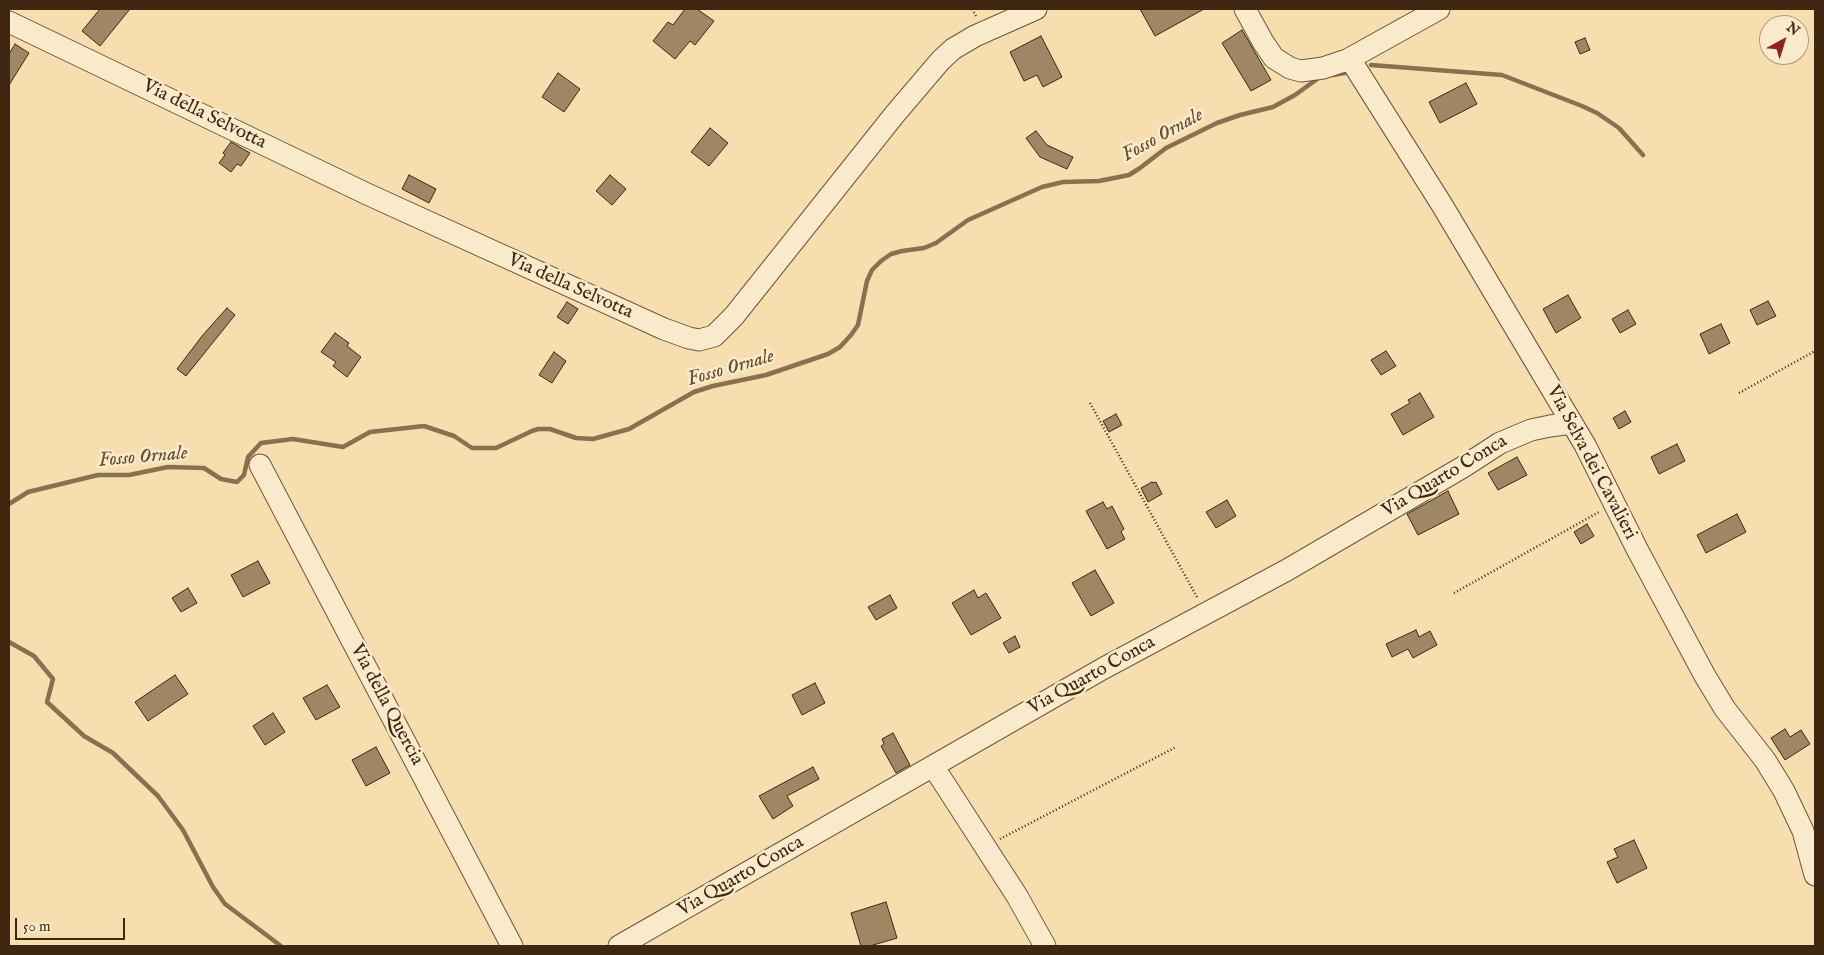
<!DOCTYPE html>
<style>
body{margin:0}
#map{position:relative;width:1824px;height:955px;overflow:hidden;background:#f6deaf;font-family:"IM FELL English",serif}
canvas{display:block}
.frame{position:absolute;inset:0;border:10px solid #402712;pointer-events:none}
.north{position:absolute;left:1759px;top:15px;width:50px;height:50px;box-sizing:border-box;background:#f9eacb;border:1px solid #af9c81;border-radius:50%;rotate:39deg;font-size:14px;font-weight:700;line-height:20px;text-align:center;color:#402712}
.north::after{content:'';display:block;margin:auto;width:18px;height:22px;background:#8f2418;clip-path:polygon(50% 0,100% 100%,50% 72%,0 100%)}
.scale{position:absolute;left:15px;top:918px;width:110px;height:22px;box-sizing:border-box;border:2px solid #402712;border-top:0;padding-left:6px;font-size:15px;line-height:18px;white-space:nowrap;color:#402712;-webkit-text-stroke:4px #f9eacb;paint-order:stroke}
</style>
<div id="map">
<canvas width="1824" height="955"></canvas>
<div class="frame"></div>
<div class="north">N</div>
<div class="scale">50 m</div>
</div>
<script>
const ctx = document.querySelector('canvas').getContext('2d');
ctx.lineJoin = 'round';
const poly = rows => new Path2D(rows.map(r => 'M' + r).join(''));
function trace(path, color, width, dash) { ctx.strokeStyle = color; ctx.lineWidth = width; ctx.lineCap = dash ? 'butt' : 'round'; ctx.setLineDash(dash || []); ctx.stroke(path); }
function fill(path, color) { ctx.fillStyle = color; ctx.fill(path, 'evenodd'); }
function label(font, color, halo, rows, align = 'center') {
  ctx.font = font + ' "IM FELL English",serif'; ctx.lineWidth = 5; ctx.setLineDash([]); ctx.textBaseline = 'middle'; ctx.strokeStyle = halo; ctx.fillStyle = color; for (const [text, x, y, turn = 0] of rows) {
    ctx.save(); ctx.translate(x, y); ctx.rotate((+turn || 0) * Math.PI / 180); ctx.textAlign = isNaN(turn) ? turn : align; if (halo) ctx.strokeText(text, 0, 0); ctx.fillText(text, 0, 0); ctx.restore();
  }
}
trace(poly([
 [1371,65,1502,75,1582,106,1597,113,1619,128,1643,155],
 [1333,75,1350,72],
 [9,504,28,492,98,475,129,475,168,467,204,468,221,479,237,482,244,475,248,457,261,443,293,439,343,447,370,432,424,426,454,436,472,448,496,448,532,431,538,429,550,429,576,438,593,439,629,429,694,392,713,386,766,375,828,354,840,347,851,335,858,325,867,281,872,270,881,261,891,254,902,251,924,248,936,243,968,220,1042,187,1063,182,1099,181,1129,175,1140,168,1166,148,1217,123,1240,115,1273,107,1295,95,1320,77],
 [9,642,34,656,53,679,47,702,84,736,113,753,158,796,183,830,213,887,225,904,281,946]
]), '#887050', 4.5);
const building = poly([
 [100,9,130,9,100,46,82,31,100,9],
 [685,9,697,9,714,21,695,45,690,41,675,59,653,41,668,22,673,25,685,9],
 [1140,9,1204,9,1155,36,1140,9],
 [1242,30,1271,80,1251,91,1222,43,1242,30],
 [1041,36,1062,77,1043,87,1037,75,1024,81,1010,52,1041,36],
 [1585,38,1590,50,1580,54,1575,42,1585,38],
 [15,44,29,53,9,85,9,54,15,44],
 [558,73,580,89,564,112,542,97,558,73],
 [1466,83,1477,104,1440,123,1429,102,1466,83],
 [710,128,728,143,709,166,691,152,710,128],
 [1036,131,1047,145,1073,157,1067,169,1040,157,1026,138,1036,131],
 [231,142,250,153,241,166,237,164,231,172,219,163,225,155,223,153,231,142],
 [409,175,436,189,429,203,402,189,409,175],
 [610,175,626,189,612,205,596,191,610,175],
 [1568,295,1581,318,1556,333,1543,309,1568,295],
 [1768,301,1776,316,1757,325,1750,310,1768,301],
 [567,302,578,309,568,324,557,317,567,302],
 [227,308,235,315,186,376,177,369,202,336,227,308],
 [1628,310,1636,324,1620,333,1612,319,1628,310],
 [1721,324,1730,343,1709,354,1700,334,1721,324],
 [335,333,349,343,347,346,361,357,347,377,333,366,336,362,321,352,335,333],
 [1386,351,1396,366,1381,375,1371,360,1386,351],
 [554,352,566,361,552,383,539,375,554,352],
 [1420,393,1434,417,1403,435,1391,414,1410,403,1408,400,1420,393],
 [1625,411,1631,422,1619,429,1613,418,1625,411],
 [1116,414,1122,425,1109,432,1103,421,1116,414],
 [1677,444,1685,461,1659,474,1651,457,1677,444],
 [1517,457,1527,475,1498,490,1488,473,1517,457],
 [1152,482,1153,483,1156,482,1162,494,1148,502,1141,488,1152,482],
 [1448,491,1459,514,1418,535,1407,514,1448,491],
 [1227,500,1236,516,1216,528,1206,512,1227,500],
 [1103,502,1107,509,1112,506,1124,529,1121,532,1125,539,1107,549,1086,511,1103,502],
 [1737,514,1746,532,1706,553,1697,535,1737,514],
 [1587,524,1594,536,1581,544,1574,532,1587,524],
 [258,561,270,583,243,597,231,575,258,561],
 [1095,570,1114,603,1091,616,1072,583,1095,570],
 [188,588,197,603,181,612,172,598,188,588],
 [974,590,978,598,986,593,1001,618,971,635,952,603,974,590],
 [890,595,897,608,876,620,868,607,890,595],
 [1416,630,1419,637,1430,631,1437,645,1413,658,1408,649,1392,657,1386,644,1416,630],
 [1015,636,1020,647,1009,653,1003,643,1015,636],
 [175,675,188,694,148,721,135,702,175,675],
 [815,683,825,703,802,715,792,695,815,683],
 [327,685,340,707,316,720,303,698,327,685],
 [273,713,285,732,265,745,253,726,273,713],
 [1785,729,1790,737,1801,730,1810,744,1785,760,1771,738,1785,729],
 [893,733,910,765,896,773,881,746,884,744,882,739,893,733],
 [376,747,390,773,366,786,352,760,376,747],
 [813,767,819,779,787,796,793,806,773,819,759,796,813,767],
 [1634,840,1647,868,1617,883,1607,862,1618,857,1614,849,1634,840],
 [886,902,897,938,870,946,861,946,851,913,886,902]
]);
fill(building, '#9f8664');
trace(building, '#402712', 1);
const minor = poly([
 [1245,9,1263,42,1274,58,1290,68,1301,71,1323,68,1347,60,1439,9],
 [9,22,367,194,664,329,689,338,699,340,714,336,734,316,895,114,941,60,953,49,975,36,1036,9],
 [1350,59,1442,205,1585,445,1637,549,1705,676,1725,709,1765,760,1784,791,1803,831,1815,875],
 [260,465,512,946],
 [933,766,1017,896,1045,946],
 [619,946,1104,668,1287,570,1463,467,1500,443,1531,430,1550,426,1572,423]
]);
trace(minor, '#6e5539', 23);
trace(poly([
 [972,9,976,16],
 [1739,393,1815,351],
 [1090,403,1198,599],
 [1454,593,1599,512],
 [1000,839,1176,747]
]), '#402712', 2.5, [1, 2.5]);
trace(minor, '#f9eacb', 21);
label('19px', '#402712', '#f9eacb', [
 ["Via della Selvotta",204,115,26],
 ["Via della Selvotta",570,287,24],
 ["Via Selva dei Cavalieri",1591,463,62],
 ["Via Quarto Conca",1445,477,-31],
 ["Via Quarto Conca",1092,676,-29],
 ["Via della Quercia",386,705,62],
 ["Via Quarto Conca",741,877,-30]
]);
label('italic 20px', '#644b31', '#f9eacb', [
 ["Fosso Ornale",1163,136,-29],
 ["Fosso Ornale",731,369,-16],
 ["Fosso Ornale",143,458,-5]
]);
</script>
